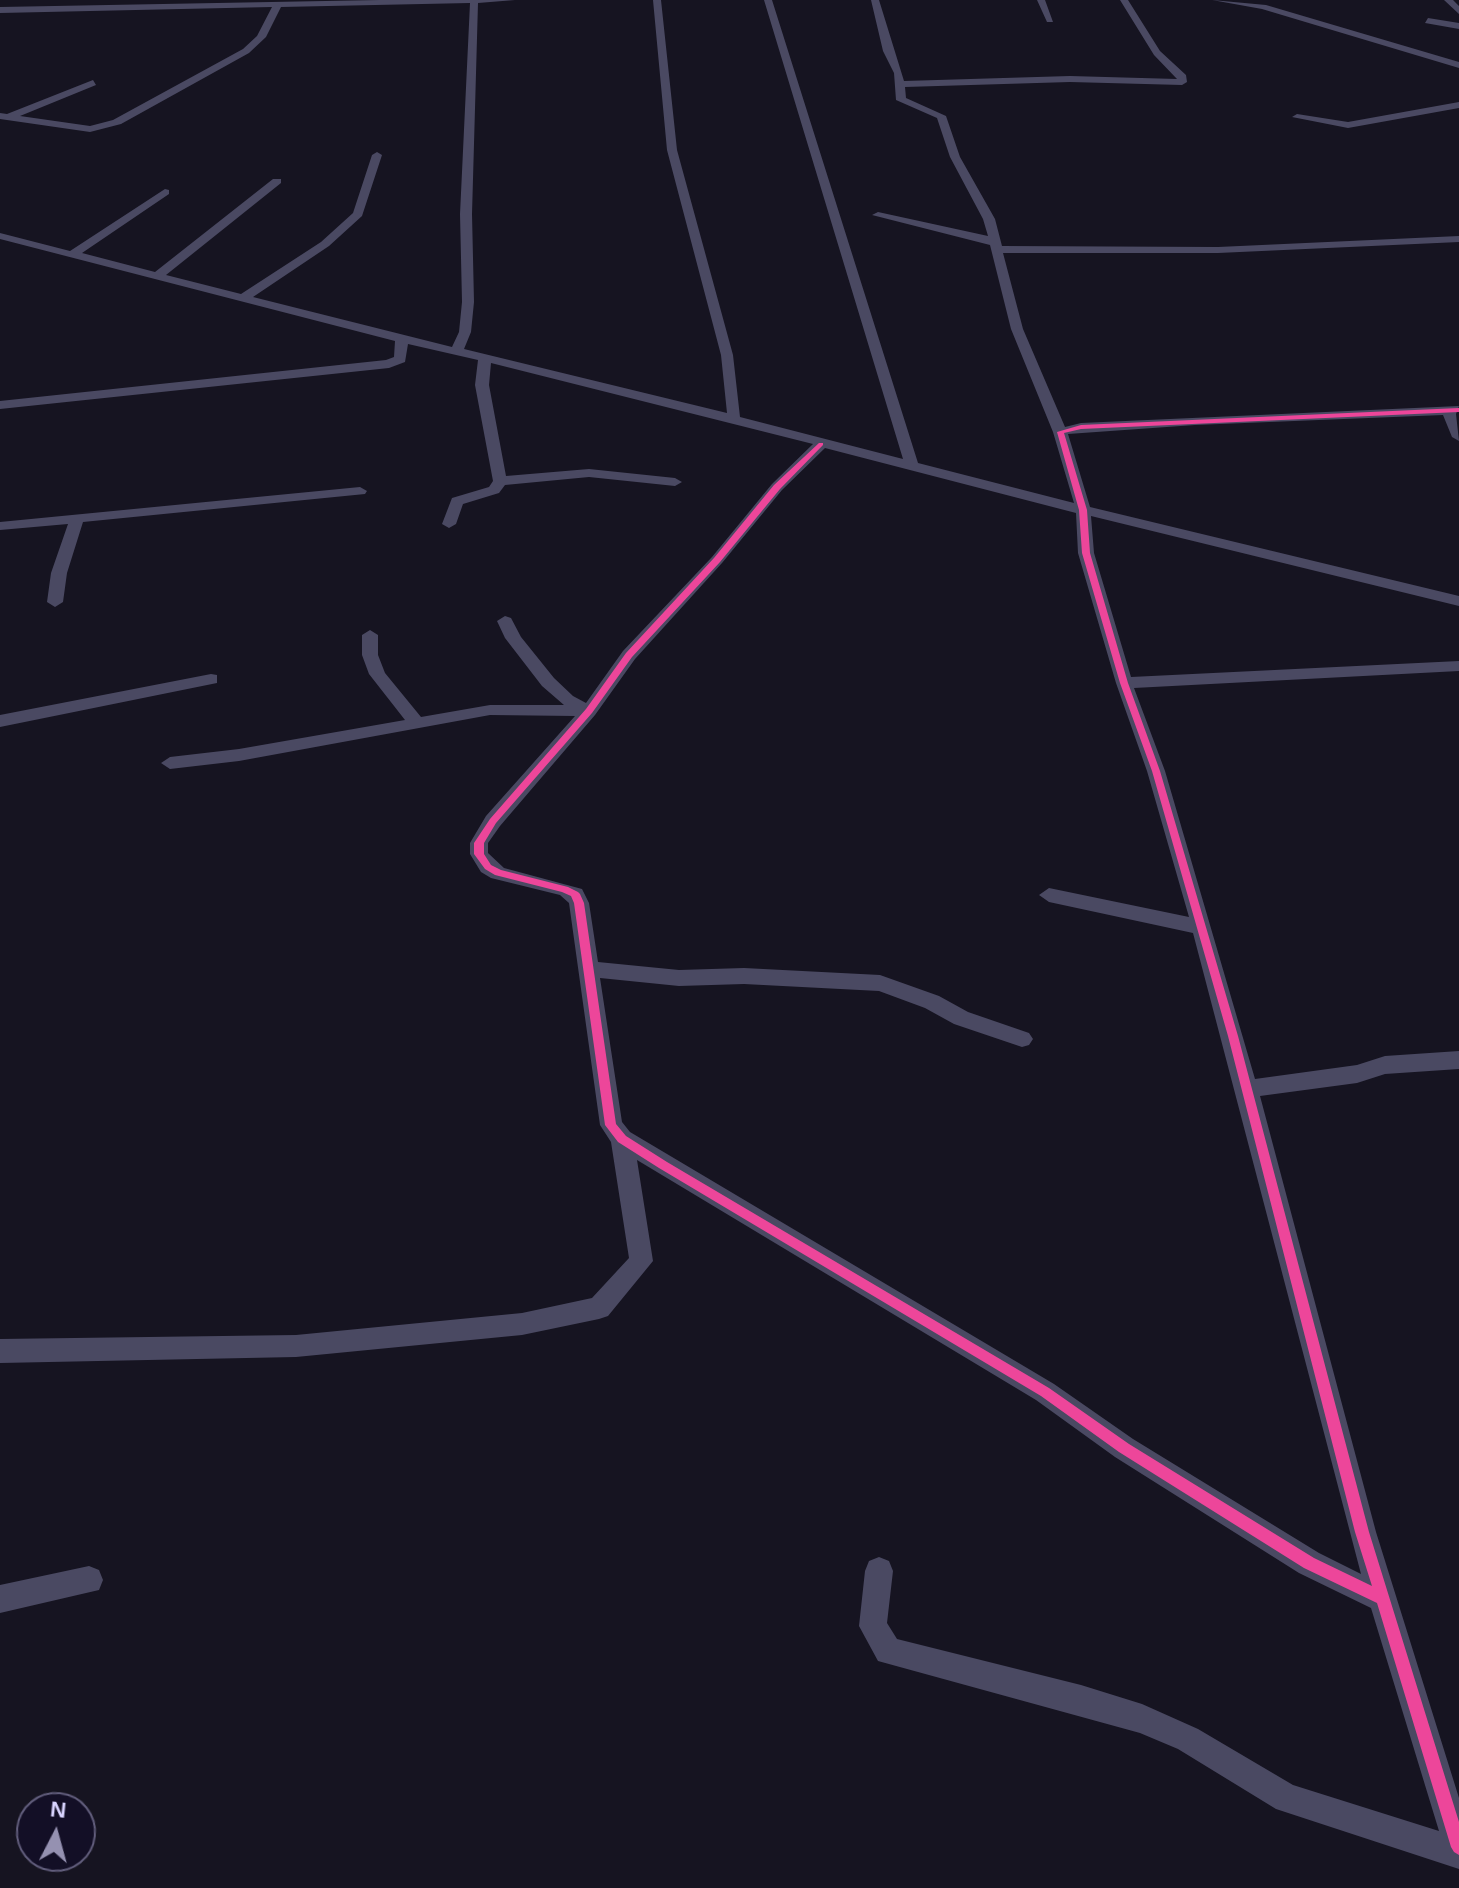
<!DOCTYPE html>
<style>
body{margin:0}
#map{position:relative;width:1459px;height:1888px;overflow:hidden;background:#161421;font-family:Helvetica,sans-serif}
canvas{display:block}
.north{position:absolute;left:16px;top:1792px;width:80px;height:80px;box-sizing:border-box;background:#130f26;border:2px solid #625e7d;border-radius:50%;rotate:6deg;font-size:22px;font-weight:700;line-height:32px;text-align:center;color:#d9d4ff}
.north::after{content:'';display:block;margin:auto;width:28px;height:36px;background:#9591b1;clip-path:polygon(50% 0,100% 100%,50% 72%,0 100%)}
</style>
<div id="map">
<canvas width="1459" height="1888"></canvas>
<div class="north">N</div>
</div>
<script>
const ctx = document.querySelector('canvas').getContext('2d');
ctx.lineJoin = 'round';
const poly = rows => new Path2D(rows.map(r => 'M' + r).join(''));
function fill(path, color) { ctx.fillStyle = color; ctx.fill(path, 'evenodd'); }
fill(poly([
 [379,0,515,0,478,3,472,214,474,302,471,332,464,349,727,413,721,355,667,150,653,0,661,0,677,150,733,355,740,417,903,459,764,0,772,0,918,463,1074,503,1053,432,1011,329,990,245,872,215,878,212,988,236,983,219,950,157,937,118,896,100,894,73,883,51,871,0,879,0,904,81,1070,76,1177,79,1154,55,1120,0,1128,0,1160,51,1186,75,1187,82,1182,85,1070,82,905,87,906,98,946,116,960,157,995,219,1002,246,1218,247,1459,236,1459,242,1218,253,1003,253,1023,329,1065,427,1081,423,1459,406,1456,414,1459,441,1452,437,1443,415,1195,425,1068,434,1090,507,1459,596,1459,606,1091,516,1094,553,1131,677,1459,661,1459,671,1134,688,1165,771,1255,1079,1357,1065,1385,1056,1459,1051,1459,1069,1385,1074,1357,1083,1260,1096,1376,1532,1459,1798,1459,1869,1276,1809,1178,1749,1140,1733,878,1661,859,1626,865,1571,869,1561,879,1557,889,1561,893,1571,887,1623,897,1639,1081,1685,1142,1704,1198,1729,1293,1785,1439,1831,1371,1608,1299,1573,1115,1457,1036,1400,637,1160,653,1261,608,1316,599,1319,522,1335,296,1357,0,1363,0,1339,296,1335,522,1313,592,1298,629,1258,611,1142,600,1125,569,903,560,895,491,878,481,872,470,854,470,843,486,816,575,716,490,715,239,761,170,769,161,763,170,757,239,749,405,720,369,674,362,655,362,635,370,630,378,635,378,655,385,673,421,717,490,705,564,705,542,686,505,638,497,621,505,616,511,618,521,637,554,678,573,696,586,703,623,651,712,557,772,484,813,444,491,363,489,385,506,476,589,469,675,478,682,482,675,486,589,477,505,485,499,493,463,504,456,524,449,528,442,524,452,498,489,487,493,481,475,385,478,360,408,344,405,362,389,368,0,409,0,401,386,360,394,357,395,341,0,239,0,233,70,251,165,189,169,190,169,194,82,253,155,272,273,179,281,179,281,183,166,275,241,294,321,242,353,213,372,155,377,152,382,155,362,216,329,246,253,297,452,347,459,332,462,302,460,214,470,3,281,7,266,37,249,53,121,124,90,132,0,119,0,113,7,114,93,80,96,85,20,116,90,126,113,120,243,49,257,36,272,7,0,13,0,7,379,0],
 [825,448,1076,513,1078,553,1116,683,1147,771,1189,917,1049,888,1039,895,1049,902,1193,933,1361,1574,1319,1553,1133,1439,1054,1384,630,1132,622,1122,600,978,679,986,744,984,879,991,925,1008,954,1024,1022,1047,1029,1045,1033,1039,1029,1033,968,1012,939,996,880,975,744,968,679,970,598,962,589,903,582,889,504,868,488,853,488,843,500,826,595,715,635,659,722,563,782,490,825,448],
 [1037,0,1045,0,1053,22,1047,22,1037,0],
 [1212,0,1266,5,1459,62,1459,68,1262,9,1212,0],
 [1444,0,1453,0,1459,6,1459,14,1444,0],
 [1428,18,1459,23,1459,29,1425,23,1428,18],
 [1459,102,1459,108,1348,128,1292,117,1297,114,1348,122,1459,102],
 [360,487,367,491,365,494,83,522,67,573,63,602,55,607,47,602,51,573,68,524,0,530,0,522,360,487],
 [211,674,217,675,217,683,0,727,0,715,211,674],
 [89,1566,99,1570,103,1580,99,1590,0,1613,0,1585,89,1566]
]), '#4a4962');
fill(poly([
 [1459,408,1459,412,1081,429,1064,433,1087,510,1090,553,1128,683,1160,771,1238,1036,1369,1532,1459,1822,1459,1855,1454,1852,1451,1847,1377,1603,1304,1568,1119,1452,1041,1396,659,1168,618,1142,605,1125,574,903,571,896,562,892,495,875,485,869,474,854,474,843,490,819,586,709,626,653,714,558,774,485,819,443,823,443,823,445,780,489,720,562,632,657,592,713,496,823,484,843,484,854,491,865,501,870,568,887,578,892,580,894,584,903,616,1124,626,1136,667,1162,1049,1388,1129,1444,1314,1558,1372,1586,1355,1532,1228,1036,1152,771,1120,683,1082,553,1079,510,1057,432,1081,425,1459,408]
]), '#ed469a');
</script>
